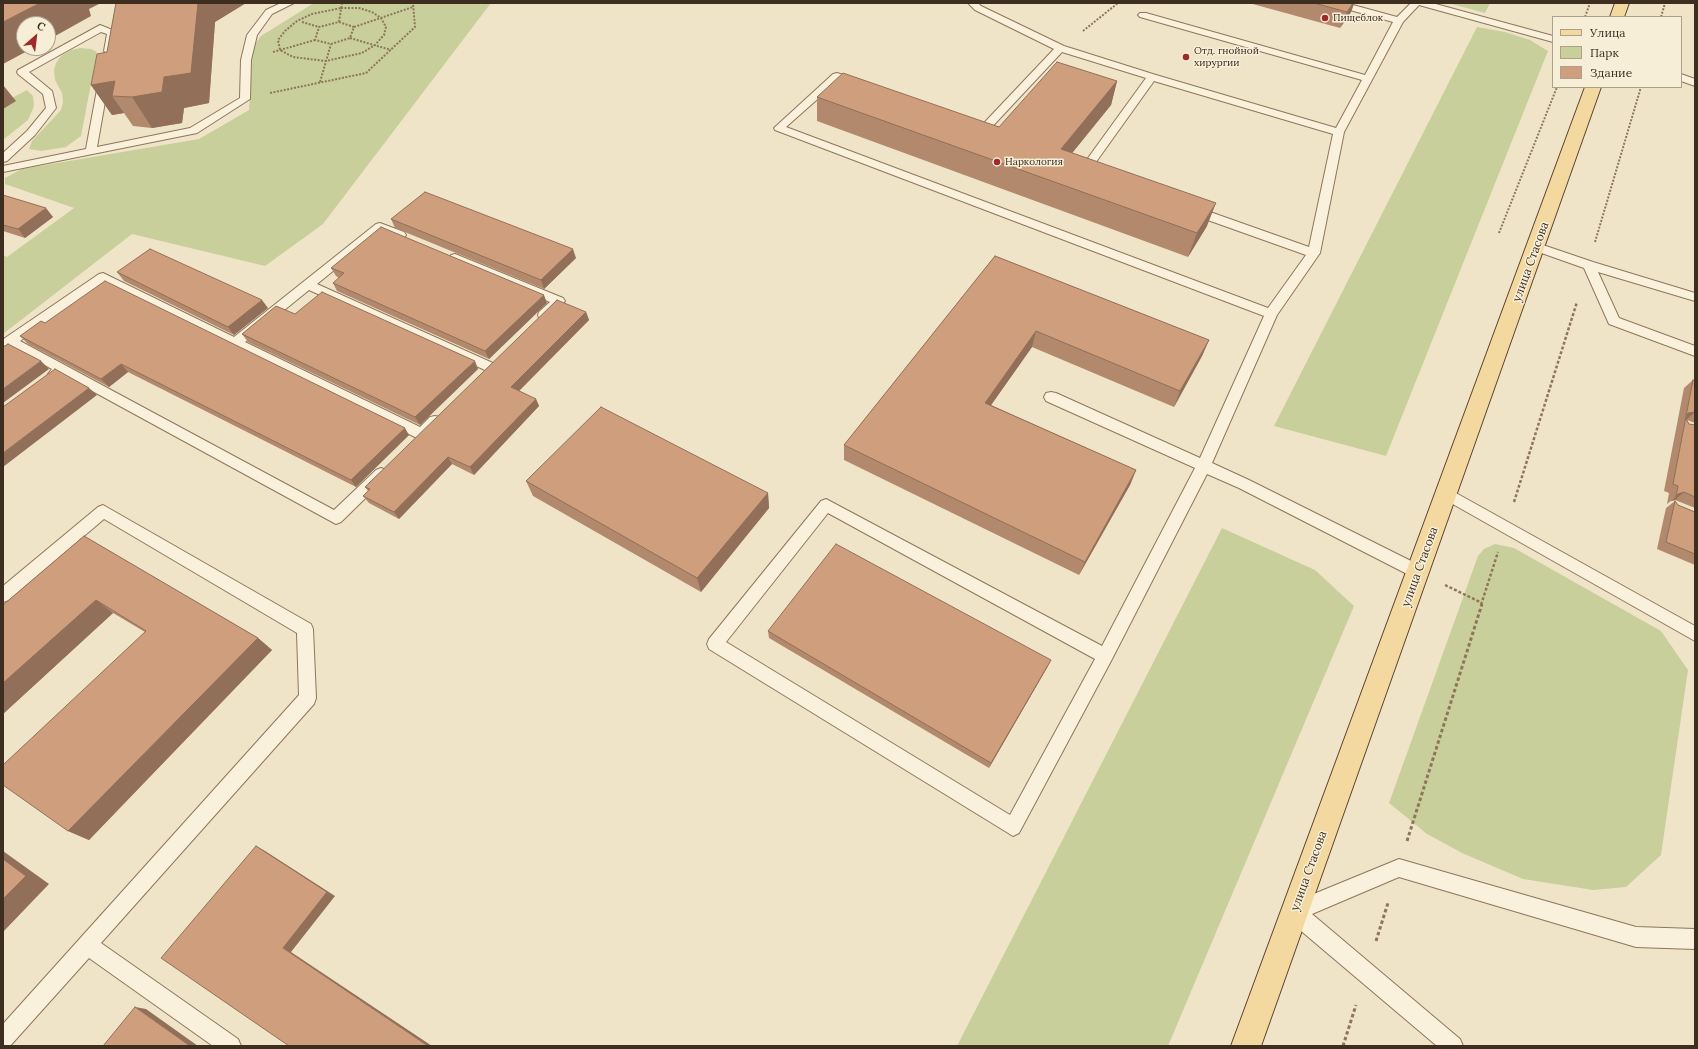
<!DOCTYPE html>
<meta charset="utf-8">
<style>
body{margin:0}
#map{position:relative;width:1698px;height:1049px;overflow:hidden;background:#f0e4c8;font-family:Lora,serif}
canvas{display:block}
.frame{position:absolute;inset:0;border:4px solid #3d2e20;pointer-events:none}
.legend{position:absolute;left:1552px;top:16px;width:130px;height:72px;box-sizing:border-box;background:#f7eed8;border:1px solid #ada18e;margin:0;padding:5px 7px;list-style:none;font-size:12px;color:#3d2e20}
.legend li{display:flex;align-items:center;gap:8px;height:20px}
.legend b{width:20px;border:1px solid #ada18e}
.north{position:absolute;left:16px;top:16px;width:40px;height:40px;box-sizing:border-box;background:#f7eed8;border:1px solid #ada18e;border-radius:50%;rotate:28deg;font-size:11px;font-weight:700;line-height:16px;text-align:center;color:#3d2e20}
.north::after{content:'';display:block;margin:auto;width:14px;height:18px;background:#9e2a2b;clip-path:polygon(50% 0,100% 100%,50% 72%,0 100%)}
</style>
<div id="map">
<canvas width="1698" height="1049"></canvas>
<div class="frame"></div>
<ul class="legend">
<li><b style="height:5px;background:#f3d9a0"></b>Улица</li>
<li><b style="height:11px;background:#c9cf9b"></b>Парк</li>
<li><b style="height:11px;background:#cf9f7d"></b>Здание</li>
</ul>
<div class="north">С</div>
</div>
<script>
const ctx = document.querySelector('canvas').getContext('2d');
ctx.lineJoin = 'round';
function fill(path, color) { ctx.fillStyle = color; ctx.fill(path, 'evenodd'); }
const poly = rows => new Path2D(rows.map(r => 'M' + r).join(''));
function trace(path, color, width, dash) { ctx.strokeStyle = color; ctx.lineWidth = width; ctx.lineCap = dash ? 'butt' : 'round'; ctx.setLineDash(dash || []); ctx.stroke(path); }
function label(font, color, halo, rows, align = 'center') {
  ctx.font = font + ' Lora,serif'; ctx.lineWidth = 3; ctx.setLineDash([]); ctx.textBaseline = 'middle'; ctx.strokeStyle = halo; ctx.fillStyle = color; for (const [text, x, y, turn = 0] of rows) {
    ctx.save(); ctx.translate(x, y); ctx.rotate((+turn || 0) * Math.PI / 180); ctx.textAlign = isNaN(turn) ? turn : align; if (halo) ctx.strokeText(text, 0, 0); ctx.fillText(text, 0, 0); ctx.restore();
  }
}
fill(poly([
 [314,3,491,3,323,224,265,266,132,234,3,334,3,255,7,257,74,208,5,184,5,178,22,169,199,139,249,110,253,47,261,36],
 [1448,3,1490,3,1485,13],
 [1477,27,1505,32,1530,40,1548,51,1386,456,1274,426],
 [80,48,91,49,97,52,81,136,66,147,41,151,29,149,32,141,61,110,63,102,62,93,55,80,54,70,56,63,61,56,71,50],
 [27,90,33,96,34,106,28,120,3,140,3,109,10,99],
 [1222,528,1315,570,1354,606,1168,1046,957,1046],
 [1495,544,1514,548,1661,631,1688,670,1661,855,1626,887,1593,890,1523,879,1462,853,1427,834,1389,803,1478,556,1484,549]
]), '#c9cf9b');
const lane = poly([
 [281,3,294,3,272,14,257,35,251,60,250,99,197,133,3,172,3,166,86,149,99,79,104,76,109,79,97,147,190,128,240,98,241,60,247,35,266,10,281,3],
 [968,3,978,3,981,6,1064,46,1156,75,1336,128,1362,80,1140,17,1138,15,1140,13,1146,13,1365,75,1393,22,1350,10,1348,8,1353,5,1397,17,1411,3,1432,3,1553,36,1553,42,1419,5,1403,22,1344,132,1320,253,1277,315,1212,463,1249,480,1423,567,1426,572,1423,577,1418,579,1413,577,1239,488,1207,474,1111,661,1019,833,1013,836,709,649,707,644,709,639,821,501,826,499,1102,646,1195,468,1046,401,1044,397,1046,393,1051,392,1056,393,1200,458,1264,316,775,130,774,128,833,74,837,73,863,81,864,83,859,86,839,80,786,127,1268,308,1306,255,1188,213,1186,210,1188,207,1196,207,1309,247,1333,134,1154,81,1091,169,1096,173,1094,175,1090,176,1080,173,1078,171,1080,169,1146,78,1062,52,990,129,986,130,968,125,967,123,968,121,972,120,984,123,1054,49,975,10,968,3],
 [828,513,1095,659,1010,815,726,642,828,513],
 [100,25,115,31,117,33,113,53,109,54,104,51,107,34,101,32,29,72,52,91,56,108,35,135,7,161,3,162,3,153,27,131,46,108,43,94,18,74,17,72,18,70,100,25],
 [1681,74,1695,79,1695,86,1681,81,1681,74],
 [380,223,404,232,406,235,404,238,400,239,381,232,317,284,495,364,497,367,495,370,490,372,485,370,309,290,245,342,420,427,430,417,435,416,440,417,442,421,440,425,427,438,422,439,417,438,104,283,20,341,334,510,376,470,381,468,386,470,388,474,386,478,341,522,336,524,63,375,55,379,50,378,48,374,52,369,11,347,3,350,3,340,5,338,99,274,103,273,234,337,376,224,380,223],
 [1537,243,1593,262,1695,293,1695,301,1598,272,1619,318,1695,346,1695,356,1609,324,1584,268,1533,250,1531,247,1533,244,1537,243],
 [455,254,563,298,565,301,549,318,544,319,539,318,538,315,539,312,550,302,451,261,449,258,451,255,455,254],
 [1447,488,1695,626,1695,641,1442,498,1440,494,1442,490,1447,488],
 [103,505,311,624,313,629,316,698,314,704,101,943,238,1039,241,1046,213,1046,89,958,10,1046,3,1046,3,1024,299,695,297,633,104,519,9,600,3,602,3,586,98,507,103,505],
 [1399,859,1636,927,1695,929,1695,949,1636,947,1399,877,1312,914,1460,1039,1463,1046,1437,1046,1287,919,1284,912,1287,905,1399,859]
]);
const primary = poly([
 [1615,3,1629,3,1624,17,1610,17,1615,3],
 [1585,87,1601,87,1261,1046,1231,1046,1585,87]
]);
trace(lane, '#8d765c', 2);
trace(primary, '#5b4430', 2);
trace(poly([
 [341,8,359,8,372,12,381,18,386,27,384,35,375,45,362,53,326,61,293,57,280,50,278,40,285,31,297,21,312,14,341,8],
 [1585,17,1590,3],
 [1661,17,1665,3],
 [302,22,319,27],
 [339,22,354,27,350,38,331,44,315,40,319,27,339,22],
 [339,22,342,3],
 [354,27,413,7],
 [1083,31,1118,3],
 [350,38,391,50],
 [273,52,315,40],
 [320,82,331,44],
 [270,93,366,73,415,27,413,3],
 [1499,233,1557,87],
 [1595,242,1641,87]
]), '#8d765c', 2, [2, 1.5]);
trace(poly([
 [1514,502,1577,302],
 [1445,585,1482,603],
 [1481,605,1498,552]
]), '#8d765c', 2.5, [3, 2]);
trace(poly([
 [1407,841,1482,604],
 [1376,941,1388,903],
 [1343,1046,1356,1005]
]), '#8d765c', 3, [3.5, 2.5]);
fill(lane, '#faf1dc');
fill(primary, '#f3d9a0');
fill(poly([
 [116,3,246,3,215,22,209,103,184,108,182,123,152,128,133,126,124,113,112,115,91,85,107,52],
 [1249,3,1356,3,1355,4,1354,4,1351,12,1340,28],
 [1117,81,1111,105,1072,153,1207,226,1188,257,817,121,817,97,999,127],
 [3,195,53,217,25,238,3,231],
 [391,219,576,258,544,289,395,228],
 [995,256,1209,340,1202,356,1174,407,1032,347,991,405,1136,470,1130,485,1079,575,844,460,844,445],
 [331,268,547,303,489,359,337,291,333,283,339,278,336,276],
 [117,272,268,308,234,335,124,281],
 [586,312,589,320,519,391,536,399,539,406,474,475,452,464,399,519,369,503,363,496,368,491,365,487],
 [295,314,478,369,420,425,248,342,242,334],
 [45,323,409,435,356,487,128,372,109,387,28,344,20,336],
 [1693,380,1695,381,1695,423,1687,420,1689,424,1695,425,1695,508,1675,500,1671,501,1667,504,1669,493,1664,491,1684,388],
 [526,481,768,493,769,508,701,592,533,496],
 [1675,501,1678,505,1695,512,1695,565,1657,549,1666,508],
 [84,536,258,638,272,650,89,840,68,831,145,632,113,613,3,714,3,605],
 [768,631,1048,666,989,768,769,638]
]), '#b2896c');
fill(poly([
 [40,3,101,3,89,9,91,16,48,40,48,24,24,24,24,48,33,48,3,64,3,22],
 [198,3,246,3,215,22,209,103,184,108,182,123,152,128,132,97,164,77],
 [1353,3,1354,3,1351,12,1340,28,1347,12],
 [115,81,112,96,124,113,112,115,91,85],
 [1117,81,1111,105,1056,173,1061,149],
 [3,85,16,101,3,109],
 [1216,203,1207,226,1188,257,1197,233],
 [46,208,53,217,25,238,18,229],
 [573,249,576,258,544,289,541,280],
 [544,295,547,303,489,359,485,351],
 [262,300,268,308,234,335,228,327],
 [586,312,589,320,515,395,511,387],
 [1036,331,1032,347,982,418,985,403],
 [1209,340,1202,356,1174,407,1180,391],
 [41,361,49,369,3,403,3,389],
 [475,361,478,369,420,425,415,417],
 [121,364,128,372,109,387,101,379],
 [89,388,97,395,3,467,3,453],
 [536,399,539,406,474,475,470,467],
 [1695,412,1686,420,1688,413],
 [405,428,409,435,356,487,351,480],
 [448,457,452,464,399,519,394,512],
 [1136,470,1130,485,1079,575,1085,562],
 [1684,492,1675,500,1671,501,1676,497,1678,494],
 [768,493,769,508,701,592,697,578],
 [96,600,113,613,3,714,3,683],
 [258,638,272,650,89,840,68,831],
 [1051,660,1048,666,989,768,991,763],
 [256,846,265,851,335,896,291,952,432,1046,428,1046,283,948],
 [3,851,49,884,3,932],
 [135,1007,146,1009,198,1046,190,1046]
]), '#916f58');
const building = poly([
 [3,3,40,3,3,22,3,3],
 [116,3,198,3,191,73,164,77,162,92,132,97,112,96,115,81,91,85,97,54,107,52,116,3],
 [1314,3,1353,3,1347,12,1314,3],
 [1057,62,1117,81,1061,149,1216,203,1197,233,817,97,843,73,999,127,1057,62],
 [425,192,573,249,541,280,391,219,425,192],
 [3,195,46,208,18,229,3,225,3,195],
 [381,227,544,295,485,351,333,283,344,273,331,268,381,227],
 [150,249,262,300,228,327,117,272,150,249],
 [995,256,1209,340,1180,391,1036,331,985,403,1136,470,1085,562,844,445,995,256],
 [105,281,405,428,351,480,121,364,101,379,20,336,41,321,45,323,105,281],
 [322,292,475,361,415,417,242,334,276,306,295,314,322,292],
 [557,300,586,312,511,387,536,399,470,467,448,457,394,512,363,496,370,489,365,487,557,300],
 [8,344,41,361,3,389,3,347,8,344],
 [55,369,89,388,3,453,3,407,55,369],
 [1693,380,1695,381,1695,412,1688,413,1686,419,1689,424,1695,425,1695,497,1684,492,1678,494,1676,497,1678,486,1673,484,1693,380],
 [601,407,768,493,697,578,526,481,601,407],
 [1675,501,1678,505,1695,512,1695,554,1666,542,1675,501],
 [84,536,258,638,68,831,3,785,3,765,146,631,96,600,3,683,3,605,84,536],
 [836,544,1051,660,991,763,768,631,836,544],
 [256,846,327,892,283,948,428,1046,289,1046,161,958,256,846],
 [3,859,26,876,3,899,3,859],
 [135,1007,190,1046,103,1046,135,1007]
]);
fill(building, '#cf9f7d');
trace(building, '#916f58', 1);
for (const [x, y, r, color] of [
 [1325,18,4,"#9e2a2b"],
 [1186,57,4,"#9e2a2b"],
 [997,162,4,"#9e2a2b"]
]) { const dot = new Path2D(); dot.arc(x, y, r, 0, 2 * Math.PI); ctx.fillStyle = color; ctx.fill(dot); trace(dot, '#f7eed8', 1.5); }
label('10px', '#3d2e20', '#f7eed8', [
 ["Пищеблок",1333,18],
 ["Отд. гнойной",1194,51],
 ["хирургии",1194,63],
 ["Наркология",1005,162]
], 'left');
label('12px', '#3d2e20', '#f7eed8', [
 ["улица Стасова",1531,262,-70],
 ["улица Стасова",1420,567,-70],
 ["улица Стасова",1309,871,-70]
]);
</script>
